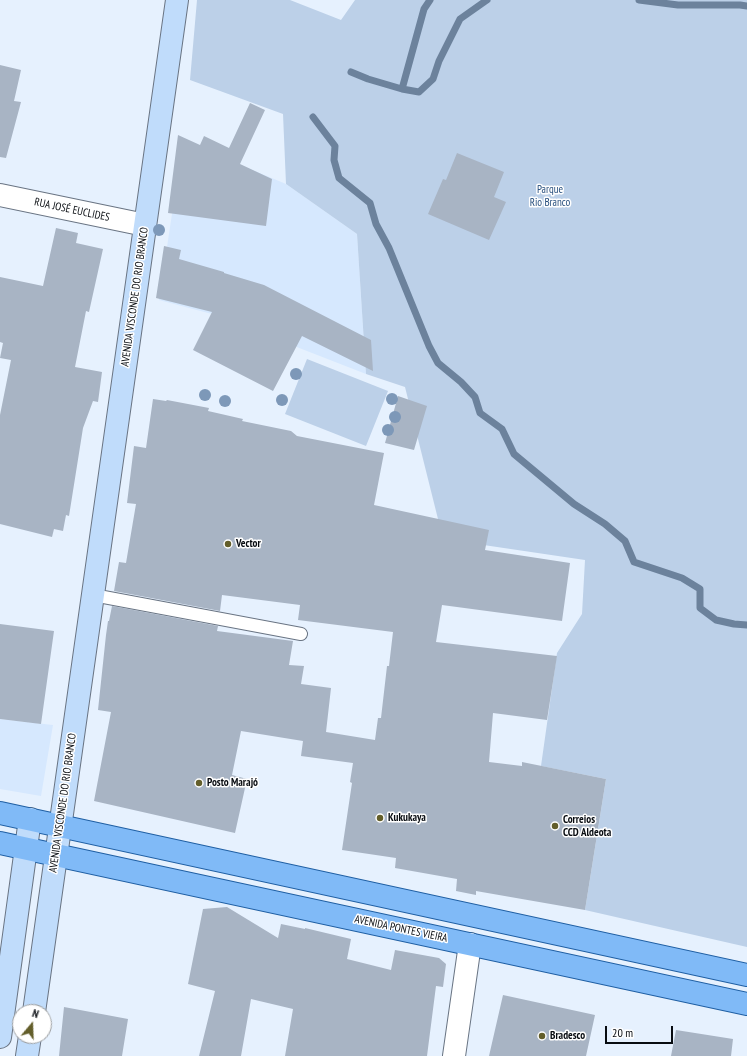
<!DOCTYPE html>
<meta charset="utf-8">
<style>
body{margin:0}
#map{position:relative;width:747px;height:1056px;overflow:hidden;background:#e6f1fe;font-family:"PT Sans Narrow",sans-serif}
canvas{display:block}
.north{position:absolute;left:12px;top:1004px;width:40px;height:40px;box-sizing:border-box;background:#fff;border:1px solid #9c9ea0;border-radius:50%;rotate:19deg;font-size:11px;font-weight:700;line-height:16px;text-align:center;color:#080c11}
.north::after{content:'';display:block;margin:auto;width:14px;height:18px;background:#635e2a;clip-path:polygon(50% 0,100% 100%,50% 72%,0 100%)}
.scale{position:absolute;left:605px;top:1026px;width:68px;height:18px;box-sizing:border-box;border:2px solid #080c11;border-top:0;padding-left:5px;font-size:12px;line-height:14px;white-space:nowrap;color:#080c11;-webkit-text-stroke:3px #fff;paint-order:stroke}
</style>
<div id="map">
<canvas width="747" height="1056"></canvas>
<div class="north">N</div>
<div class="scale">20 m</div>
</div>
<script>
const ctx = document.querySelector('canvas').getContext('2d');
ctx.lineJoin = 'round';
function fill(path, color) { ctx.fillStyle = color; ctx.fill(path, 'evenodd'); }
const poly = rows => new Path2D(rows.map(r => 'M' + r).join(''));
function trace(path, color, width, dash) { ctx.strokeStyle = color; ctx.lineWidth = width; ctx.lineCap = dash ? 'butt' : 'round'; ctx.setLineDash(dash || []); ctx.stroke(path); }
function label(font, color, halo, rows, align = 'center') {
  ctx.font = font + ' "PT Sans Narrow",sans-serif'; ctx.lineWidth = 3; ctx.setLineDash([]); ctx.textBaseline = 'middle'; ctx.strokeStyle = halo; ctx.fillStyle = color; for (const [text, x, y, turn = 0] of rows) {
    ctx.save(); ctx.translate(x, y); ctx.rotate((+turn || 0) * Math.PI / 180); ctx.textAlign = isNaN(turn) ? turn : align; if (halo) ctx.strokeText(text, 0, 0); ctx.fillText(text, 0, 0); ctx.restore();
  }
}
fill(poly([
 [183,141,286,184,357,234,366,374,212,314,159,300],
 [0,719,53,725,41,796,0,789]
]), '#d6e8fe');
fill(poly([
 [197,0,290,0,341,20,355,0,747,0,747,947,585,910,606,779,541,766,557,653,582,614,585,560,443,539,405,387,366,374,357,234,286,184,283,114,190,80],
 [307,359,388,391,366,446,285,414]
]), '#bcd0e8');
trace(poly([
 [639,0,678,5,740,5,747,6],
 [351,72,368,79,402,89,419,92,433,79,439,61,460,19,487,0],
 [402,89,424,9,430,0],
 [313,117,335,146,334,160,339,178,370,203,376,224,389,248,429,346,438,363,461,382,475,397,480,413,502,429,514,454,574,504,605,524,625,541,634,562,682,578,700,589,700,608,716,620,734,624,747,625]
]), '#6c829c', 7);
fill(poly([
 [0,65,21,70,14,101,21,102,6,158,0,157],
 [250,103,265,110,240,164,272,179,266,226,168,213,178,135,200,145,204,136,229,148],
 [457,153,504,172,494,197,506,202,489,240,428,214,443,179,446,180],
 [56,228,78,233,76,243,103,249,89,312,86,311,75,367,102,372,98,402,93,401,83,428,69,516,66,515,63,531,54,529,52,537,0,524,0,415,11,360,0,358,3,343,0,342,0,277,43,286],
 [164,246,181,250,179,259,224,272,224,273,264,285,371,340,373,371,302,336,273,391,193,350,212,312,156,298],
 [398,396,427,406,414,450,385,443],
 [153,399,166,401,167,400,209,408,208,411,243,419,242,421,291,431,297,436,384,453,374,505,489,530,485,550,570,563,562,621,442,605,436,642,557,656,547,720,493,713,489,762,522,766,522,762,606,779,585,910,476,891,476,895,456,891,457,879,395,868,396,858,342,850,352,783,350,782,353,763,301,756,303,741,241,731,232,775,247,779,235,833,94,801,111,712,98,710,106,635,108,621,109,621,112,606,218,626,217,631,293,641,289,665,304,666,301,684,331,688,326,732,375,740,378,718,381,718,387,666,389,666,393,632,298,620,300,605,222,595,220,611,114,591,119,562,126,563,136,504,127,503,134,446,146,448],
 [0,624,54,631,41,724,0,719],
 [227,907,278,938,281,924,305,929,305,928,351,939,347,959,391,970,395,950,439,958,446,964,443,987,436,986,427,1056,285,1056,293,1009,251,999,241,1056,199,1056,215,991,188,984,203,909],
 [503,995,595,1015,586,1056,489,1056],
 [64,1007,128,1019,122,1056,59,1056],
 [676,1030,733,1039,731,1056,671,1056]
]), '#a8b4c4');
const lane = poly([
 [93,595,301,634]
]);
const street = poly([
 [0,195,145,225],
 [454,1056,470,944]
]);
const secondary = poly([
 [34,1012,177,0],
 [0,1037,30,819],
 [27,1056,30,1036]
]);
const primary = poly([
 [0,813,747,975],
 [0,843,747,1004]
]);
trace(lane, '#697483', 14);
trace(street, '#697483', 24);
trace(secondary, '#697483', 24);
trace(primary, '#1f5fa3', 24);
trace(lane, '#fff', 12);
trace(street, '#fff', 22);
trace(secondary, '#c0dcfb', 22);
trace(primary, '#80baf7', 22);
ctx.fillStyle = '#7d98b8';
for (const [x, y] of [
 [159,230],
 [296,374],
 [205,395],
 [392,399],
 [282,400],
 [225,401],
 [395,417],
 [388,430]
]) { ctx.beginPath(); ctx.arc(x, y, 6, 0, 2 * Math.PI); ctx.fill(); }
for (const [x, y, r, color] of [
 [228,544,4,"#635e2a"],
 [199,783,4,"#635e2a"],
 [380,818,4,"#635e2a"],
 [555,826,4,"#635e2a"],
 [542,1036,4,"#635e2a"]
]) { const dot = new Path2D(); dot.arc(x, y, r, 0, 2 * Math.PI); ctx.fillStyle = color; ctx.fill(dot); trace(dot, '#fff', 1.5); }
label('11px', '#274f7e', '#fff', [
 ["Parque",550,190],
 ["Rio Branco",550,203]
]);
label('11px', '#080c11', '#fff', [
 ["RUA JOSÉ EUCLIDES",72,210,12],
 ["AVENIDA VISCONDE DO RIO BRANCO",135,297,-82],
 ["AVENIDA VISCONDE DO RIO BRANCO",63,803,-82],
 ["AVENIDA PONTES VIEIRA",401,929,12]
]);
label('bold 11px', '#080c11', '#fff', [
 ["Vector",236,544],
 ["Posto Marajó",207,783],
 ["Kukukaya",388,818],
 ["Correios",563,820],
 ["CCD Aldeota",563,833],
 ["Bradesco",550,1036]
], 'left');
</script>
